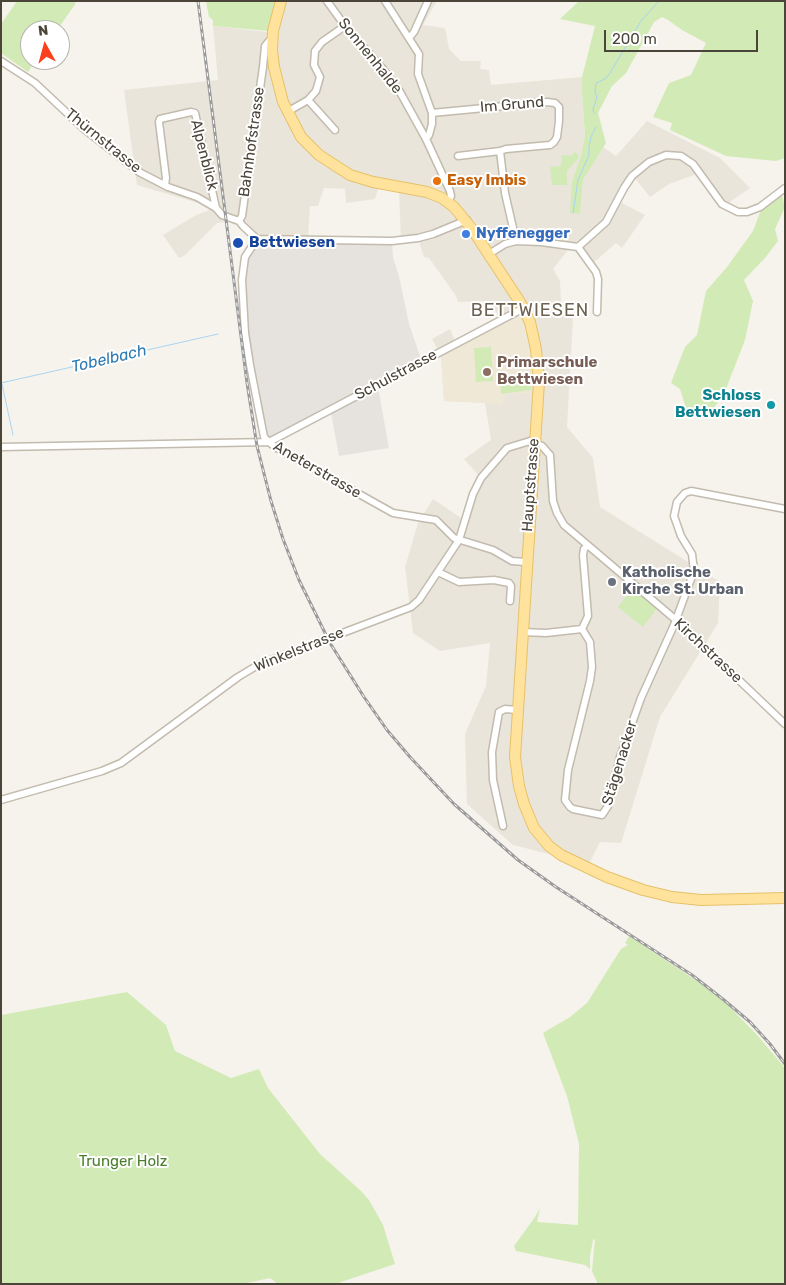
<!DOCTYPE html>
<meta charset="utf-8">
<style>
body{margin:0}
#map{position:relative;width:786px;height:1285px;overflow:hidden;background:#f6f3ec;font-family:Rubik,sans-serif}
canvas{display:block}
.frame{position:absolute;inset:0;border:2px solid #4b4439;pointer-events:none}
.north{position:absolute;left:20px;top:20px;width:50px;height:50px;box-sizing:border-box;background:#fff;border:1px solid #b7b4b0;border-radius:50%;rotate:353deg;font-size:14px;font-weight:700;line-height:20px;text-align:center;color:#4b4439}
.north::after{content:'';display:block;margin:auto;width:18px;height:22px;background:#fc3f1d;clip-path:polygon(50% 0,100% 100%,50% 72%,0 100%)}
.scale{position:absolute;left:604px;top:30px;width:154px;height:22px;box-sizing:border-box;border:2px solid #4b4439;border-top:0;padding-left:6px;font-size:15px;line-height:18px;white-space:nowrap;color:#4b4439;-webkit-text-stroke:4px #fff;paint-order:stroke}
</style>
<div id="map">
<canvas width="786" height="1285"></canvas>
<div class="frame"></div>
<div class="north">N</div>
<div class="scale">200 m</div>
</div>
<script>
const ctx = document.querySelector('canvas').getContext('2d');
ctx.lineJoin = 'round';
function fill(path, color) { ctx.fillStyle = color; ctx.fill(path, 'evenodd'); }
const poly = rows => new Path2D(rows.map(r => 'M' + r).join(''));
function trace(path, color, width, dash) { ctx.strokeStyle = color; ctx.lineWidth = width; ctx.lineCap = dash ? 'butt' : 'round'; ctx.setLineDash(dash || []); ctx.stroke(path); }
function label(font, color, halo, rows, align = 'center') {
  ctx.font = font + ' Rubik,sans-serif'; ctx.lineWidth = 4; ctx.setLineDash([]); ctx.textBaseline = 'middle'; ctx.strokeStyle = halo; ctx.fillStyle = color; for (const [text, x, y, turn = 0] of rows) {
    ctx.save(); ctx.translate(x, y); ctx.rotate((+turn || 0) * Math.PI / 180); ctx.textAlign = isNaN(turn) ? turn : align; if (halo) ctx.strokeText(text, 0, 0); ctx.fillText(text, 0, 0); ctx.restore();
  }
}
fill(poly([
 [287,1,437,1,423,25,445,28,449,49,461,61,481,61,480,69,489,70,491,85,582,77,582,93,585,135,581,156,572,181,580,214,583,180,603,147,616,156,647,121,720,158,750,188,724,206,701,174,694,175,669,184,650,197,633,176,618,201,645,215,622,248,616,243,591,265,578,247,569,247,568,250,553,269,560,281,561,301,571,313,573,319,567,427,593,458,600,507,720,582,718,623,660,717,621,843,600,842,589,864,513,845,467,804,465,734,486,686,490,643,440,651,413,633,405,567,418,523,433,499,464,520,481,478,464,459,491,440,485,403,444,401,441,355,432,339,450,329,456,343,501,320,489,301,458,302,456,296,429,258,424,257,418,238,401,241,399,190,379,187,375,199,346,203,345,189,324,188,318,206,310,206,308,239,257,239,239,221,217,223,184,256,179,258,163,235,196,215,215,208,137,185,124,90,218,80,213,26,276,33]
]), '#eae5da');
fill(poly([
 [257,239,392,241,393,258,399,276,409,324,422,362,269,442,264,437,250,365,243,268],
 [378,387,389,448,339,456,331,413]
]), '#e6e2dd');
fill(poly([
 [517,315,523,317,532,352,531,393,506,394,502,404,444,401,441,355]
]), '#efe8d6');
fill(poly([
 [17,1,73,1,76,3,57,30,30,30,30,60,36,60,28,72,1,53,1,24],
 [206,1,278,1,269,31,213,26,213,20,209,17],
 [579,1,785,1,785,158,776,161,726,156,670,130,672,123,653,117,669,83,691,75,706,43,682,30,668,20,662,17,654,22,626,73,612,86,598,113,606,143,583,180,580,214,570,213,572,181,581,156,585,135,582,93,582,77,595,26,560,19],
 [576,152,579,157,567,171,567,185,552,185,550,167,561,166,562,155,572,156,573,153],
 [781,192,785,207,775,229,778,241,765,258,744,280,753,301,745,340,724,394,713,409,704,415,686,408,680,389,671,383,685,347,697,335,706,291,727,267,753,231,762,207],
 [491,347,493,381,476,382,474,348],
 [531,373,531,390,501,394,500,382,516,375],
 [632,589,635,589,657,608,643,627,618,607],
 [629,936,697,981,725,1002,758,1036,785,1068,785,1284,598,1284,592,1271,595,1239,593,1240,590,1256,590,1269,585,1265,516,1251,514,1246,535,1217,540,1208,537,1222,578,1225,579,1144,567,1096,543,1033,570,1017,587,1003,621,949,628,945,625,943],
 [127,992,166,1025,175,1051,231,1078,259,1069,268,1088,320,1154,361,1191,369,1200,383,1225,395,1264,335,1284,278,1284,270,1278,242,1284,1,1284,1,1015]
]), '#d2eab5');
trace(poly([
 [594,113,593,109,597,98,595,91,596,83,605,79,610,73,641,21,659,1],
 [573,213,578,180,589,155,589,147,591,137,596,127],
 [1,383,218,334],
 [2,384,13,435]
]), '#a9d4f2', 1);
const minor = poly([
 [327,1,345,26,383,69,400,92,426,139,450,191,451,196,448,202],
 [385,1,419,54,418,74,432,113,432,124,429,135,426,139],
 [410,37,414,32,428,1],
 [272,41,269,41,265,46,263,67,242,216,239,221,243,226,257,239,392,241,418,238,433,234,467,220],
 [1,61,35,83,84,129,139,172,168,187,197,197,216,208,222,215,239,221],
 [308,100,335,130],
 [287,112,308,100,316,91,320,77,314,65,315,51,322,42,345,26],
 [432,113,547,102,555,103,559,107,559,121,557,137,554,142,550,145,506,149,500,151,505,193,516,241],
 [458,156,500,151],
 [165,185,166,178,159,122,160,119,191,112,195,113,216,208],
 [257,239,245,257,242,280,245,333,250,365,264,437,269,442,275,447,393,513,436,520,454,538,493,550,512,561,526,562],
 [578,247,596,272,598,279,597,312],
 [489,254,505,244,516,241,541,242,578,247,606,222,624,188,632,176,649,162,666,155,681,156,693,164,722,204,738,212,747,212,760,207,785,188],
 [1,447,269,442,524,308],
 [438,572,459,582,494,580,509,583,511,586,510,601],
 [582,629,590,642,592,667,590,681,568,770,565,800,570,807,573,809,602,815,608,806,620,757,641,698,674,625,694,571,692,554,681,536,674,516,677,502,685,493,691,491,785,509],
 [522,632,546,633,582,629,588,616,583,555,584,549,587,546],
 [1,800,102,771,121,763,238,677,258,665,411,607,419,600,459,540,473,494,481,478,507,448,530,441,542,446,550,455,553,501,557,513,564,525,676,620,785,724],
 [503,826,493,780,492,752,499,712,505,709,517,710]
]);
const primary = poly([
 [281,1,273,31,272,50,274,67,283,102,301,137,319,155,350,175,373,182,427,192,442,198,454,207,472,229,520,302,530,322,536,349,539,382,515,757,519,786,524,804,534,828,549,846,561,855,607,877,643,890,672,897,701,900,785,898]
]);
trace(minor, '#c2bbae', 9);
trace(primary, '#e6c16a', 12);
trace(minor, '#fff', 6);
trace(primary, '#ffe39c', 10);
const rail = poly([
 [198,1,247,383,257,446,271,501,283,539,299,580,330,643,364,697,387,730,410,757,454,804,518,860,556,887,692,975,724,1000,750,1022,770,1044,785,1064]
]);
trace(rail, '#9a9a9a', 3);
trace(rail, '#fff', 1, [4]);
for (const [x, y, r, color] of [
 [437,181,5,"#e8710a"],
 [466,234,5,"#3f7fe0"],
 [238,243,6,"#1a4fb4"],
 [487,372,5,"#8d6e63"],
 [771,405,5,"#0f9aa8"],
 [612,582,5,"#6b7280"]
]) { const dot = new Path2D(); dot.arc(x, y, r, 0, 2 * Math.PI); ctx.fillStyle = color; ctx.fill(dot); trace(dot, '#fff', 2); }
label('15px', '#4b4439', '#fff', [
 ["Sonnenhalde",370,56,51],
 ["Im Grund",512,105,-5],
 ["Thürnstrasse",103,141,39],
 ["Bahnhofstrasse",252,142,-82],
 ["Alpenblick",204,155,76],
 ["Schulstrasse",396,375,-28],
 ["Aneterstrasse",317,470,30],
 ["Hauptstrasse",531,485,-86],
 ["Winkelstrasse",299,650,-22],
 ["Kirchstrasse",708,651,43],
 ["Stägenacker",620,763,-73]
]);
label('bold 15px', '#c56008', '#fff', [
 ["Easy Imbis",447,181]
], 'left');
label('bold 15px', '#366cbe', '#fff', [
 ["Nyffenegger",476,234]
], 'left');
label('bold 15px', '#164399', '#fff', [
 ["Bettwiesen",249,243]
], 'left');
label('bold 15px', '#785e54', '#fff', [
 ["Primarschule",497,363],
 ["Bettwiesen",497,380]
], 'left');
label('bold 15px', '#0d838f', '#fff', [
 ["Schloss",761,396],
 ["Bettwiesen",761,413]
], 'right');
label('bold 15px', '#5b616d', '#fff', [
 ["Katholische",622,573],
 ["Kirche St. Urban",622,590]
], 'left');
label('15px', '#4a7f2a', '#fff', [
 ["Trunger Holz",123,1162]
]);
label('italic 16px', '#2e7ab2', '#fff', [
 ["Tobelbach",109,359,-13]
]);
ctx.letterSpacing = '1px';
label('18px', '#6e6250', '#fff', [
 ["BETTWIESEN",530,311]
]);
ctx.letterSpacing = '0px';
</script>
